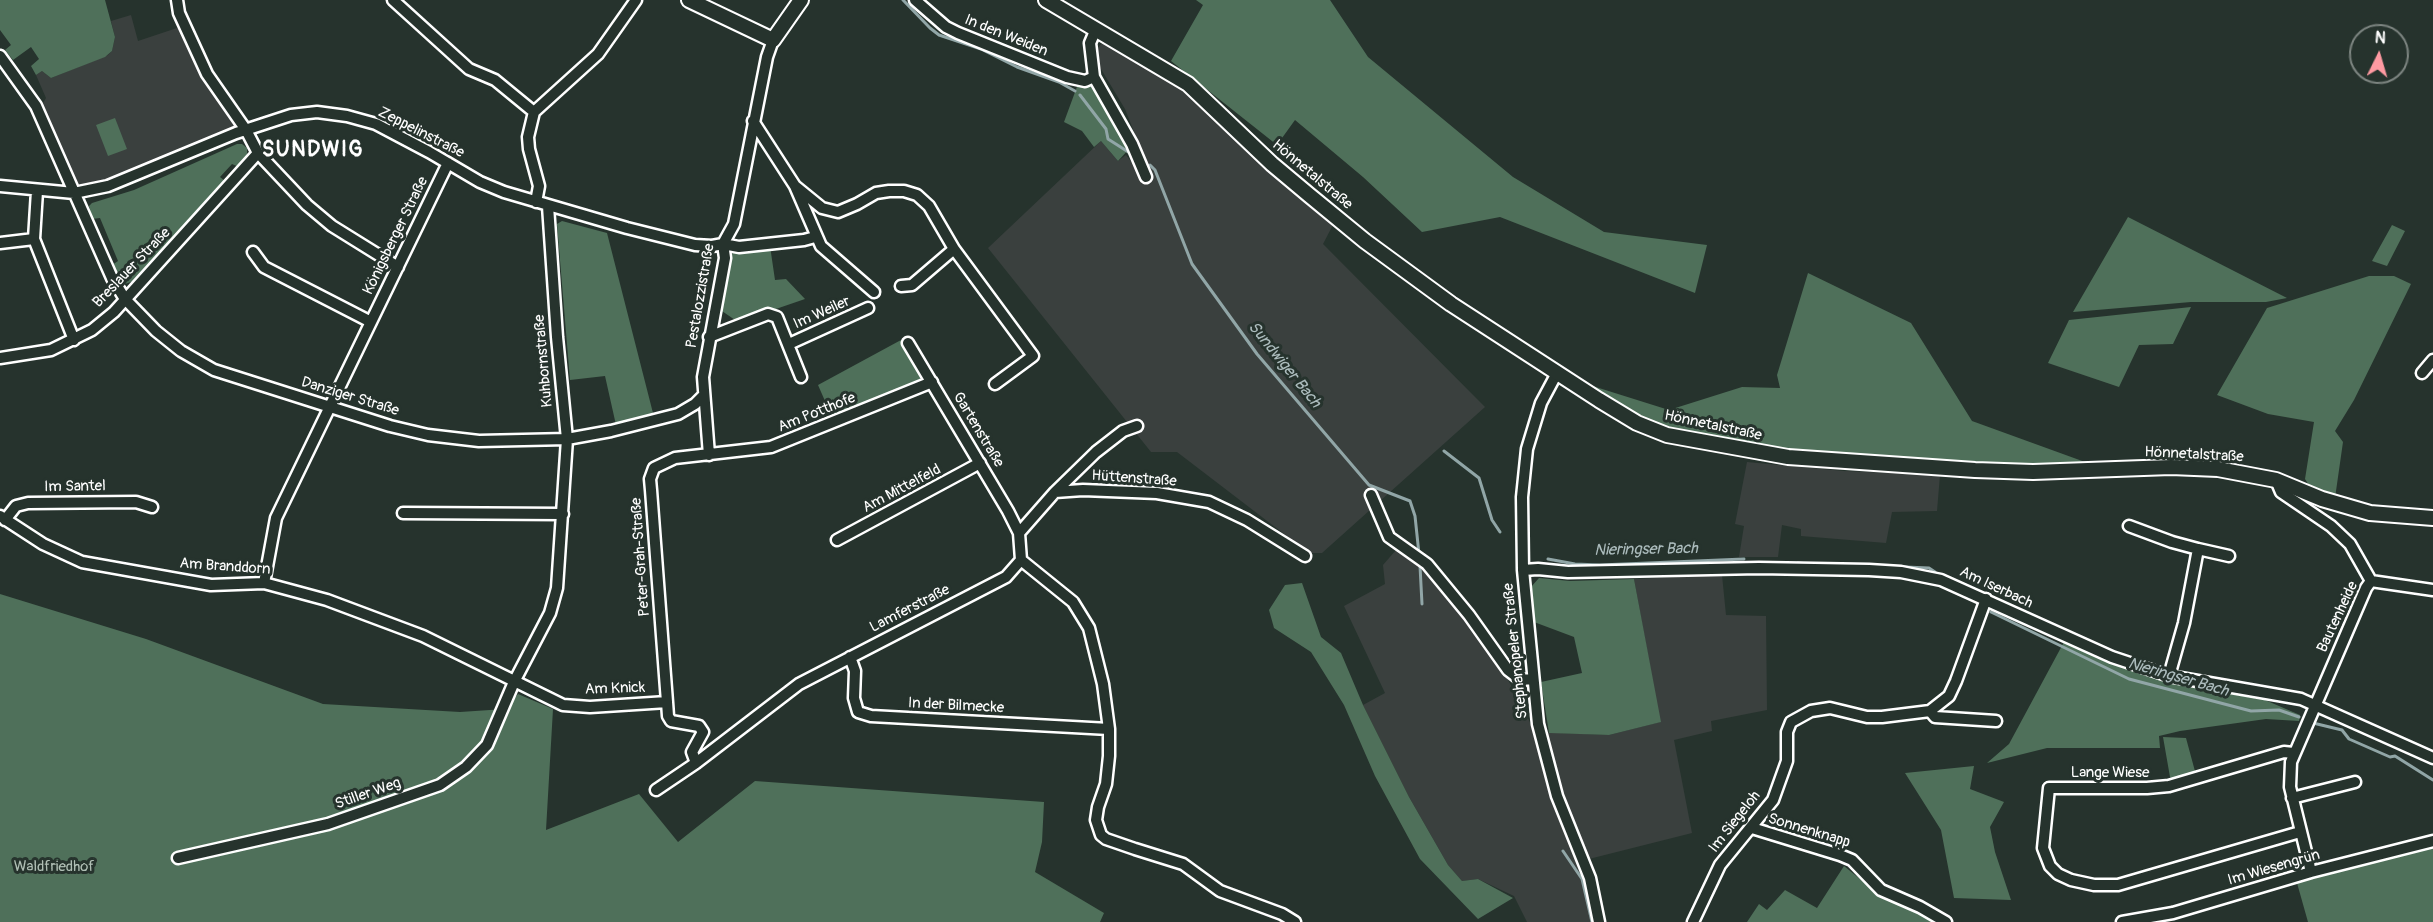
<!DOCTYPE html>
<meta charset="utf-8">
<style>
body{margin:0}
#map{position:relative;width:2433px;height:922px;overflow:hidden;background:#26332d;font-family:Pangolin,sans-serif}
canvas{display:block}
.north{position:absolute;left:2349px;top:24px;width:60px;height:60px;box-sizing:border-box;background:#26332d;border:2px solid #7d8581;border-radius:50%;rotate:5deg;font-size:16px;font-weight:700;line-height:24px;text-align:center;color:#fff}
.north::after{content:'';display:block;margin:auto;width:21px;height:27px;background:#ff9aa2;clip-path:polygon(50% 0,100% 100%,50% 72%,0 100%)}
</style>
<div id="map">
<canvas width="2433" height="922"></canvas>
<div class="north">N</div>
</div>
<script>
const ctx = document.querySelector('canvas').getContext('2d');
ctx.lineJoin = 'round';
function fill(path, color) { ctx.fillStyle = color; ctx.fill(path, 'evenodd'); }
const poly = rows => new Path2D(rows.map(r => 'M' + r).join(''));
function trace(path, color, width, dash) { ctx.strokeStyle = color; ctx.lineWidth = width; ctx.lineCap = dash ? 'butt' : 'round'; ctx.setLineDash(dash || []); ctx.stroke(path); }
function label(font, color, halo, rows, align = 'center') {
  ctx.font = font + ' Pangolin,sans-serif'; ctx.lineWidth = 6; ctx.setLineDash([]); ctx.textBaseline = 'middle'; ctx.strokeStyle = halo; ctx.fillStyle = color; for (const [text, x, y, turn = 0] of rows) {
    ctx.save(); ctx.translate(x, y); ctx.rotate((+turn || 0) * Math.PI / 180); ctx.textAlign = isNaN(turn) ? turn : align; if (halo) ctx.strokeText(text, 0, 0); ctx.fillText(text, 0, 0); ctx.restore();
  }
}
fill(poly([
 [131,15,138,41,180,27,239,129,109,180,76,188,41,107,46,98,36,75,42,71,51,78,108,55,112,51,115,37,111,21],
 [1103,42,1129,54,1181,84,1335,221,1323,244,1485,407,1322,553,1309,553,1177,452,1151,452,988,248,1101,141,1118,161,1126,155,1144,178,1151,175,1125,109,1092,54],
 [1747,462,1844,471,1940,475,1937,511,1892,512,1886,543,1801,536,1801,529,1782,525,1778,557,1739,557,1744,526,1735,524],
 [1396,550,1428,570,1503,670,1535,732,1609,735,1660,722,1634,579,1722,575,1726,615,1766,616,1767,710,1711,721,1712,731,1674,740,1692,833,1577,862,1591,922,1527,922,1514,896,1478,879,1462,881,1448,865,1409,797,1363,705,1385,693,1344,606,1385,584,1383,565]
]), '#3a403e');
fill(poly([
 [0,0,105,0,115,37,112,51,105,57,51,78,42,71,36,75,31,66,39,59,31,47,13,60,5,50,11,45,0,30],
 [1196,0,1330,0,1368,57,1513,177,1604,232,1707,245,1695,293,1500,217,1422,232,1363,177,1295,120,1277,145,1171,61,1203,5],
 [1078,84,1093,86,1120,129,1129,149,1118,161,1101,141,1094,147,1082,131,1064,122],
 [115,118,127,149,108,156,96,125],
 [237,144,242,144,247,148,247,158,239,167,232,164,220,177,225,181,134,281,125,284,121,281,112,265,118,261,100,218,92,219,89,206,92,203,134,190],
 [2128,217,2287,298,2266,302,2191,302,2073,312],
 [562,221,607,233,654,417,616,425,605,376,570,380,557,224],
 [2392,225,2405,231,2387,266,2372,261],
 [770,246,775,280,786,279,805,299,738,322,719,309,729,257,737,249],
 [1808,273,1911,323,1972,421,2096,466,1942,461,1784,450,1673,429,1632,414,1583,383,1669,410,1742,387,1780,388,1777,375],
 [2369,276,2394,276,2411,284,2354,400,2335,431,2343,442,2335,498,2312,490,2305,479,2314,422,2268,414,2217,395,2267,308],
 [2191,307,2173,344,2139,345,2119,387,2048,363,2069,320],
 [901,340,927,380,832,417,818,385],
 [1539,578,1570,581,1634,579,1661,722,1609,735,1549,733,1541,682,1582,673,1574,637,1534,622,1531,587],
 [1302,583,1321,637,1341,653,1363,705,1409,797,1448,865,1462,881,1478,879,1513,898,1478,919,1420,859,1375,776,1344,705,1311,652,1274,628,1269,610,1285,585],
 [0,594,146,639,323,704,460,712,505,709,518,694,553,709,546,830,639,794,678,842,755,781,1044,802,1042,842,1035,872,1104,913,1100,922,0,922],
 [2064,642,2165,682,2265,700,2300,715,2299,721,2266,719,2180,731,2159,736,2160,748,2047,748,1987,763,2009,744],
 [2163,737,2186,738,2196,775,2174,781,2170,777],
 [1974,766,1970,789,2004,802,1990,827,1995,852,2011,900,1954,898,1941,830,1905,773],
 [2433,844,2433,922,2308,922,2297,883],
 [1844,866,1876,892,1916,912,1947,922,1747,922,1759,904,1767,910,1785,890,1817,908]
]), '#4f705a');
trace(poly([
 [903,0,930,28,939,35,981,49,1017,67,1059,82,1075,91],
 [1080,95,1106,129,1108,139,1133,155],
 [1150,165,1155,170,1192,264,1257,354,1369,485,1410,501,1415,516,1419,554],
 [1444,451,1479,478,1492,520,1500,532],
 [1548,559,1575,564,1600,565,1744,559],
 [1798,563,1808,564],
 [1420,566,1422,604],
 [1881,566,1929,568,1935,572],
 [1991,612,2129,679,2251,711,2279,710,2299,717],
 [2313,723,2342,730,2349,739,2390,757,2395,756,2433,780],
 [1563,851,1582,879,1592,922]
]), '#91a6a7', 3);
const minor = poly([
 [177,0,179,13,207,74,246,130,258,153,307,205,332,226,398,267],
 [393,0,469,69,495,80,534,112],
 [915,0,946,27,958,33,1067,77,1085,81,1094,77],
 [1096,29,1090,43,1094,77,1132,144,1146,177],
 [0,56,36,106,112,278,125,299,156,331,181,351,214,370,390,426,428,435,479,441,567,439,611,431,678,414,695,404,703,396],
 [534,112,598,54,636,0],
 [534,112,528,137,529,149,539,186,536,202],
 [753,121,795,186,821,246,874,292],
 [0,186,74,193,108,186,236,133,291,115,317,112,347,116,376,124,429,152,480,182,504,192,627,228,695,245,712,246,723,244,739,247,804,240,815,237],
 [795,186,822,208,838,212,857,204,876,193,889,191,904,191,917,195,929,206,954,249,1033,356,995,384],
 [37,191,34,239,74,340],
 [0,243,34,239],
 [253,252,264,267,371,322],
 [901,286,912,285,954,249],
 [709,337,768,314,777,317,801,377],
 [789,344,868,308],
 [0,358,51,350,92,330,114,312,258,153],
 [1557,373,1541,403,1527,449,1522,497,1523,570,1538,724,1557,796,1590,878,1599,922],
 [2422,373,2433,360],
 [709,455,703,377,725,258,723,244,734,224,767,57,773,40],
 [2276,480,2281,492,2331,526,2350,544,2371,581,2366,588,2291,762,2290,787,2311,872],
 [1055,492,1083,490,1157,493,1209,502,1247,520,1305,556],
 [1371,495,1389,537,1427,564,1469,615,1508,670,1521,680,1532,679],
 [403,513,563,514],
 [0,516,43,544,82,562,211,585,264,583,327,600,423,636,563,705,590,707,667,702,668,716,671,721,699,726,703,732,692,752,696,763],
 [5,520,16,506,28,503,136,502,152,507],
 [2129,526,2172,542,2198,549],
 [1019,533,1055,492,1096,452,1123,431,1137,426],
 [837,540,980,463],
 [1021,560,1073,602,1089,628,1103,684,1109,729,1109,756,1106,784,1098,807,1096,820,1101,835,1106,839,1135,849,1183,864,1220,891,1282,914,1295,922],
 [1523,570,1538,569,1568,572,1759,568,1869,570,1901,572,1941,580,2112,657,2169,676,2301,699,2433,758],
 [2371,581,2433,590],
 [264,583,276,518,448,163],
 [850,657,855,671,854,698,858,712,871,716,1109,729],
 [2169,676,2184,623,2198,549,2229,556],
 [667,702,651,490,650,479,654,468,675,458,771,447,932,382],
 [1930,711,1935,717,1996,721],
 [2293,753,2284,752,2169,786,2147,788,2049,788,2043,848,2050,866,2058,874,2071,880,2094,885,2118,885,2300,832],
 [656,790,696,763,799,684,1006,577,1021,560,1019,533,1008,511,908,343],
 [2292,798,2355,782],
 [1752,828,1840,855,1852,860,1881,890,1920,907,1946,922],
 [178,858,328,824,440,785,466,767,487,745,514,682,550,613,557,588,567,439,557,337,548,206],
 [1693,922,1720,865,1773,800,1787,761,1787,732,1791,722,1811,711,1830,708,1867,717,1882,717,1930,711,1949,696,1956,681,1986,599],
 [2122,922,2173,913,2311,872,2433,841]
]);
const major = poly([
 [689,0,773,40,801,0],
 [1046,0,1188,84,1272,164,1309,195,1365,241,1451,304,1599,400,1637,423,1667,435,1788,457,1975,470,2033,472,2171,467,2218,469,2276,480,2322,499,2370,513,2433,518]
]);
trace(minor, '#fff', 15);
trace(major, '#fff', 18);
trace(minor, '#26332d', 10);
trace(major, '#26332d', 14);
label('15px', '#fff', '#26332d', [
 ["In den Weiden",1006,36,22],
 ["Zeppelinstraße",421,133,27],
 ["Hönnetalstraße",1312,175,40],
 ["Königsberger Straße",396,236,-64],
 ["Breslauer Straße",132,268,-46],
 ["Pestalozzistraße",701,296,-80],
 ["Im Weiler",822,313,-24],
 ["Kuhbornstraße",544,361,-95],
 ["Danziger Straße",350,397,17],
 ["Am Potthofe",817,413,-22],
 ["Hönnetalstraße",1713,426,12],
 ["Gartenstraße",978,430,59],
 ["Hönnetalstraße",2194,455,3],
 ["Hüttenstraße",1134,479,4],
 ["Im Santel",75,487,-1],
 ["Am Mittelfeld",902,489,-28],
 ["Peter-Grah-Straße",641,557,-94],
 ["Am Branddorn",225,567,4],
 ["Am Iserbach",1996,588,25],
 ["Lamferstraße",910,609,-27],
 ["Bautenheide",2338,617,-65],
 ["Stephanopeler Straße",1516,651,-96],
 ["Am Knick",615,689,-2],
 ["In der Bilmecke",956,706,3],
 ["Lange Wiese",2110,773],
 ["Stiller Weg",368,794,-19],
 ["Im Siegeloh",1735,822,-52],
 ["Sonnenknapp",1809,831,17],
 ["Im Wiesengrün",2274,868,-16]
]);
label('15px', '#b0bfb5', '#26332d', [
 ["Waldfriedhof",54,867]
]);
label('italic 16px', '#acbcbd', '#26332d', [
 ["Sundwiger Bach",1284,365,51],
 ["Nieringser Bach",1646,550,-1],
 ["Nieringser Bach",2178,678,16]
]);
ctx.letterSpacing = '1.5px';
label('bold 21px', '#fff', '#26332d', [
 ["SUNDWIG",313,151]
]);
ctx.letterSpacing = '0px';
</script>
